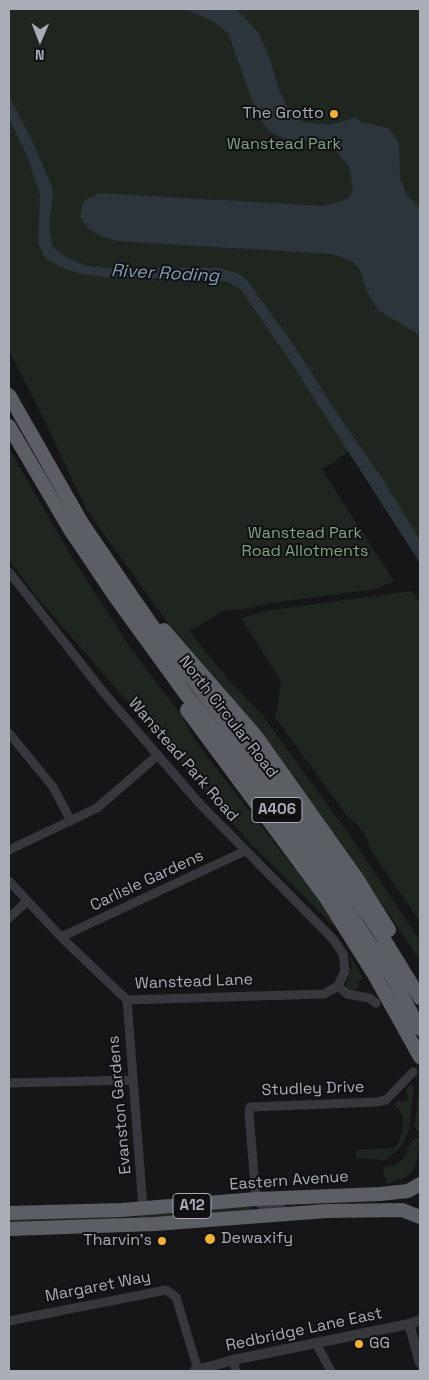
<!DOCTYPE html>
<style>
body{margin:0}
#map{position:relative;width:429px;height:1380px;overflow:hidden;background:#161618;font-family:"Space Grotesk",sans-serif}
canvas{display:block}
.frame{position:absolute;inset:0;border:10px solid #a8adb8;pointer-events:none}
.north{position:absolute;left:15px;top:15px;width:50px;height:50px;-webkit-text-stroke:4px #111113;paint-order:stroke;rotate:181deg;font-size:14px;font-weight:700;line-height:20px;text-align:center;color:#a8adb8}
.north::after{content:'';display:block;margin:auto;width:18px;height:22px;background:#a8adb8;clip-path:polygon(50% 0,100% 100%,50% 72%,0 100%)}
</style>
<div id="map">
<canvas width="429" height="1380"></canvas>
<div class="frame"></div>
<div class="north">N</div>
</div>
<script>
const ctx = document.querySelector('canvas').getContext('2d');
ctx.lineJoin = 'round';
function fill(path, color) { ctx.fillStyle = color; ctx.fill(path, 'evenodd'); }
const poly = rows => new Path2D(rows.map(r => 'M' + r).join(''));
function trace(path, color, width, dash) { ctx.strokeStyle = color; ctx.lineWidth = width; ctx.lineCap = dash ? 'butt' : 'round'; ctx.setLineDash(dash || []); ctx.stroke(path); }
function label(font, color, halo, rows, align = 'center') {
  ctx.font = font + ' "Space Grotesk",sans-serif'; ctx.lineWidth = 4; ctx.setLineDash([]); ctx.textBaseline = 'middle'; ctx.strokeStyle = halo; ctx.fillStyle = color; for (const [text, x, y, turn = 0] of rows) {
    ctx.save(); ctx.translate(x, y); ctx.rotate((+turn || 0) * Math.PI / 180); ctx.textAlign = isNaN(turn) ? turn : align; if (halo) ctx.strokeText(text, 0, 0); ctx.fillText(text, 0, 0); ctx.restore();
  }
}
fill(poly([
 [9,9,420,9,420,540,384,481,339,416,294,345,246,279,238,273,220,268,112,268,56,265,81,274,112,278,198,279,234,284,240,289,288,358,349,451,322,470,394,581,377,589,277,602,240,610,234,609,224,611,189,631,229,680,264,717,353,840,417,936,420,942,420,960,342,845,281,761,229,694,168,623,87,511,38,407,9,351],
 [9,448,67,549,131,649,183,717,189,731,205,754,312,891,341,933,248,841,36,596,9,560],
 [412,591,420,603,420,922,371,850,367,839,357,824,347,816,274,716,278,707,281,681,241,618,264,611],
 [345,947,363,978,359,981,359,986,353,992,347,989,346,985,352,964],
 [420,1080,420,1132,416,1131,415,1124],
 [410,1085,414,1086,409,1130,402,1146,386,1160,356,1158,357,1150,394,1148,398,1144,403,1129,403,1116,394,1104,398,1100,401,1102,408,1100,406,1089],
 [415,1138,420,1138,420,1142,414,1170,404,1178,387,1184,382,1167,396,1165,405,1156,410,1144],
 [249,1206,253,1210,138,1221,138,1213],
 [117,1215,117,1222,9,1226,9,1219]
]), '#1e261f');
fill(poly([
 [185,9,235,9,242,15,258,32,270,59,279,90,288,109,295,117,304,122,330,125,356,117,361,122,388,128,393,134,399,143,400,178,407,195,420,208,420,335,379,311,368,294,360,270,352,261,332,254,116,241,99,235,87,227,80,216,84,201,99,193,324,206,348,199,353,190,349,167,330,143,286,139,270,132,258,117,228,33,214,22],
 [9,96,32,141,51,184,53,193,49,224,52,246,64,256,86,266,112,268,220,268,238,273,246,279,294,345,339,416,384,481,420,540,420,563,288,358,240,289,227,282,198,279,112,278,80,274,62,268,45,258,38,243,40,195,28,158,9,118]
]), '#2c353c');
trace(poly([
 [9,572,104,693,200,804,333,939,343,954,345,971,338,986,324,994,127,1000,61,937,9,881],
 [9,733,53,787,71,821],
 [9,850,97,808,158,755],
 [9,918,27,901],
 [61,937,245,851],
 [338,986,347,994,369,998,376,1003],
 [127,1000,143,1208],
 [9,1083,133,1080],
 [282,1209,263,1207,256,1199,249,1112,250,1107,377,1102,386,1100,413,1072],
 [9,1321,166,1290,176,1297,198,1370],
 [316,1343,331,1371],
 [233,1360,236,1371]
]), '#37383d', 9);
trace(poly([
 [409,1324,420,1363],
 [194,1371,233,1360,409,1324,420,1320]
]), '#37383d', 10);
trace(poly([
 [9,395,82,523,135,601,165,644,321,846,379,931,420,998],
 [9,426,69,528,118,601,184,692,310,853,392,977,420,1029],
 [164,630,256,736,356,877,389,930],
 [187,710,326,898,375,976,420,1057],
 [9,1213,122,1210,256,1199,380,1194,408,1191,420,1184],
 [9,1229,155,1224,327,1211,402,1210,420,1217]
]), '#5b5e65', 14);
for (const [x, y, r, color] of [
 [334,114,5,"#f2b134"],
 [210,1239,6,"#f2b134"],
 [162,1241,5,"#f2b134"],
 [359,1344,5,"#f2b134"]
]) { const dot = new Path2D(); dot.arc(x, y, r, 0, 2 * Math.PI); ctx.fillStyle = color; ctx.fill(dot); trace(dot, '#111113', 2); }
for (const [x, y, w] of [
 [277,810,50],
 [192,1206,38]
]) { const box = new Path2D(); box.roundRect(x - w / 2, y - 12.5, w, 25, 4); ctx.fillStyle = '#111113'; ctx.fill(box); trace(box, '#a8adb8', 1); }
label('bold 15px', '#a8adb8', null, [
 ["A406",277,810],
 ["A12",192,1206]
]);
label('16px', '#a8adb8', '#111113', [
 ["The Grotto",324,114],
 ["Dewaxify",221,1239,"left"],
 ["Tharvin's",152,1241],
 ["GG",369,1344,"left"]
], 'right');
label('16px', '#7fa381', '#111113', [
 ["Wanstead Park",284,145],
 ["Wanstead Park",305,534],
 ["Road Allotments",305,552]
]);
label('16px', '#a8adb8', '#111113', [
 ["North Circular Road",228,717,52],
 ["Wanstead Park Road",183,760,49],
 ["Carlisle Gardens",147,881,-25],
 ["Wanstead Lane",194,982,-2],
 ["Studley Drive",313,1089,-2],
 ["Evanston Gardens",120,1105,-95],
 ["Eastern Avenue",289,1181,-4],
 ["Margaret Way",98,1287,-11],
 ["Redbridge Lane East",304,1330,-12]
]);
label('italic 18px', '#7f9bb3', '#111113', [
 ["River Roding",165,274,3]
]);
</script>
